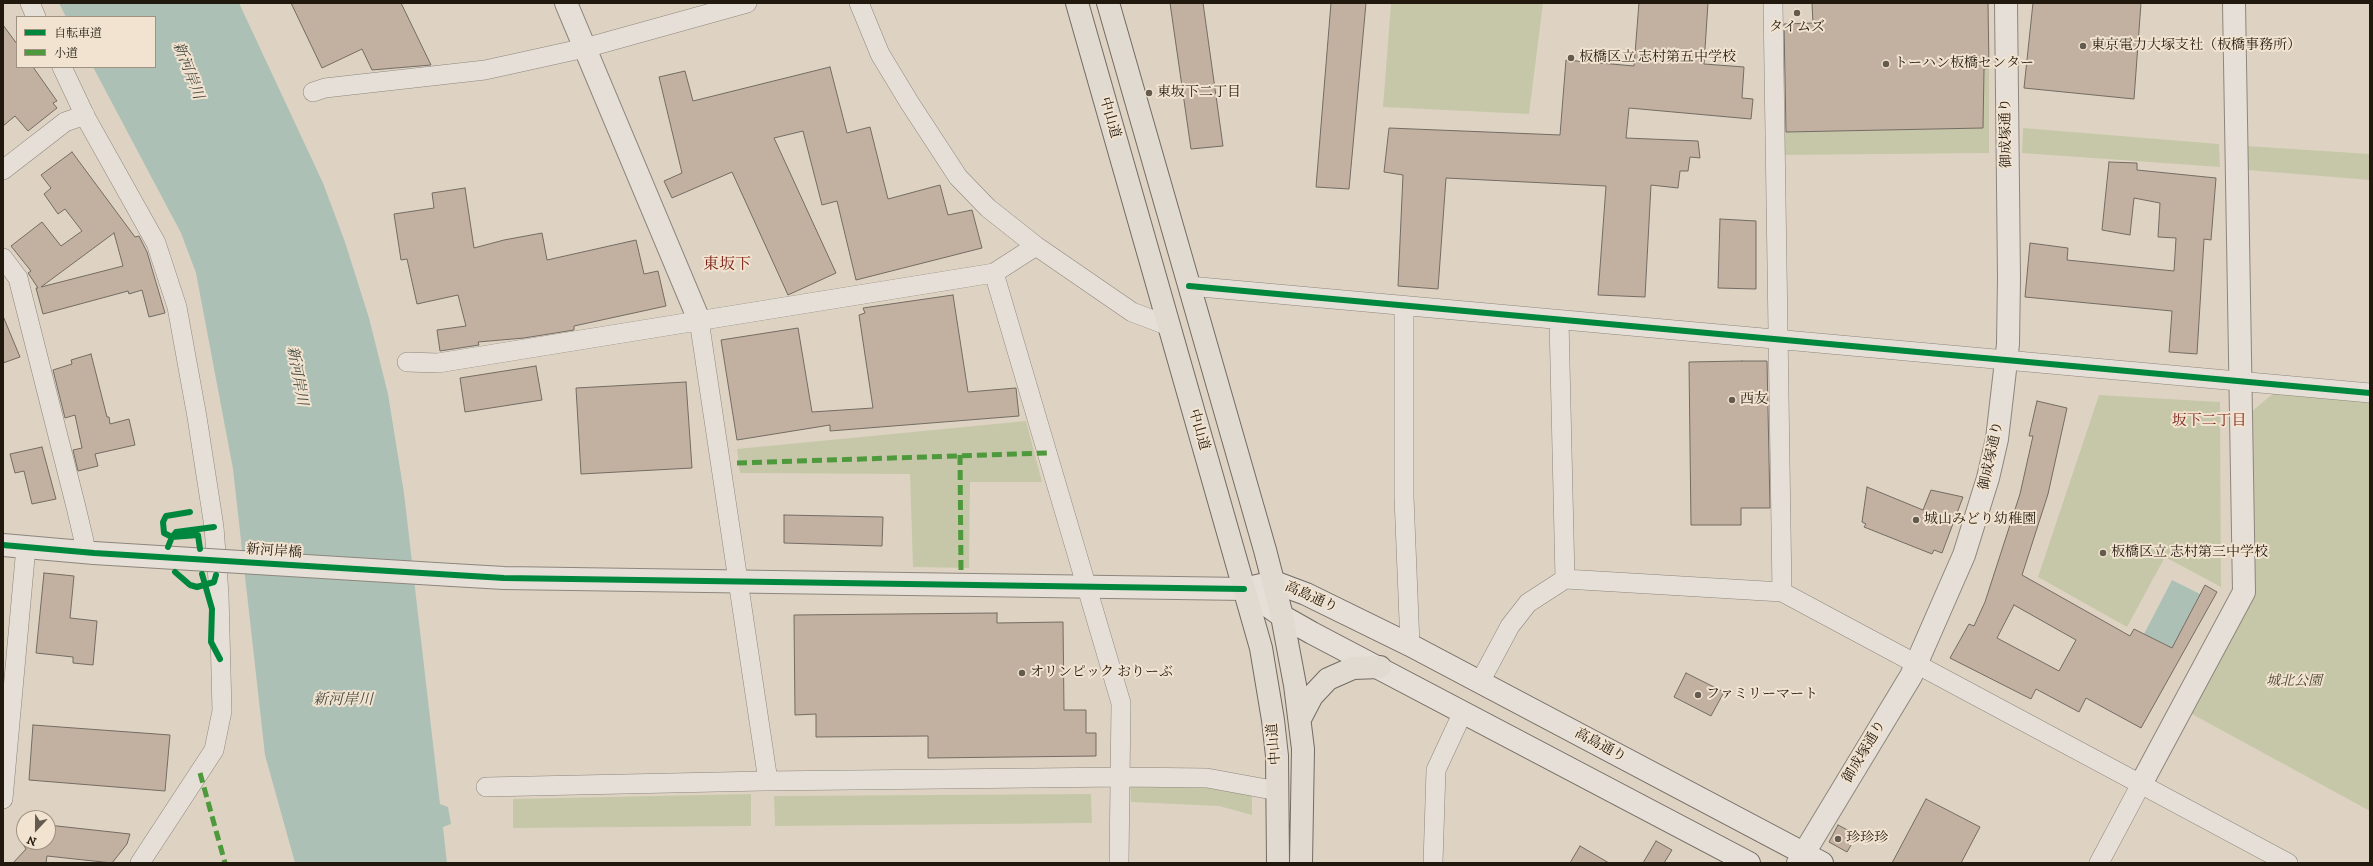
<!DOCTYPE html>
<meta charset="utf-8">
<style>
body{margin:0}
#map{position:relative;width:2373px;height:866px;overflow:hidden;background:#ded3c3;font-family:"IM FELL DW Pica","Noto Serif JP",serif}
canvas{display:block}
.frame{position:absolute;inset:0;border:4px solid #22190e;pointer-events:none}
.legend{position:absolute;left:16px;top:16px;width:140px;height:52px;box-sizing:border-box;background:#f1e3d0;border:1px solid #9e9282;margin:0;padding:5px 7px;list-style:none;font-size:12px;color:#22190e}
.legend li{display:flex;align-items:center;gap:8px;height:20px}
.legend b{width:20px;border:1px solid #9e9282}
.north{position:absolute;left:16px;top:810px;width:40px;height:40px;box-sizing:border-box;background:#f1e3d0;border:1px solid #9e9282;border-radius:50%;rotate:202deg;font-size:11px;font-weight:700;line-height:16px;text-align:center;color:#22190e}
.north::after{content:'';display:block;margin:auto;width:14px;height:18px;background:#645a4d;clip-path:polygon(50% 0,100% 100%,50% 72%,0 100%)}
</style>
<div id="map">
<canvas width="2373" height="866"></canvas>
<div class="frame"></div>
<ul class="legend">
<li><b style="height:5px;background:#00873e"></b>自転車道</li>
<li><b style="height:5px;background:#4d993c"></b>小道</li>
</ul>
<div class="north">N</div>
</div>
<script>
const ctx = document.querySelector('canvas').getContext('2d');
ctx.lineJoin = 'round';
function fill(path, color) { ctx.fillStyle = color; ctx.fill(path, 'evenodd'); }
const poly = rows => new Path2D(rows.map(r => 'M' + r).join(''));
function trace(path, color, width, dash) { ctx.strokeStyle = color; ctx.lineWidth = width; ctx.lineCap = dash ? 'butt' : 'round'; ctx.setLineDash(dash || []); ctx.stroke(path); }
function label(font, color, halo, rows, align = 'center') {
  ctx.font = font + ' "IM FELL DW Pica","Noto Serif JP",serif'; ctx.lineWidth = 4; ctx.setLineDash([]); ctx.textBaseline = 'middle'; ctx.strokeStyle = halo; ctx.fillStyle = color; for (const [text, x, y, turn = 0] of rows) {
    ctx.save(); ctx.translate(x, y); ctx.rotate((+turn || 0) * Math.PI / 180); ctx.textAlign = isNaN(turn) ? turn : align; if (halo) ctx.strokeText(text, 0, 0); ctx.fillText(text, 0, 0); ctx.restore();
  }
}
fill(poly([
 [1391,3,1543,3,1529,114,1383,107],
 [1989,68,1989,153,1782,155,1783,132,1983,128,1984,69],
 [2023,128,2219,144,2220,167,2022,153],
 [2246,146,2370,154,2370,180,2247,170],
 [2275,392,2370,401,2370,811,2190,713,2254,597,2251,412],
 [2099,395,2220,402,2221,587,2165,557,2127,627,2038,577],
 [1026,421,1042,482,970,482,969,568,913,567,910,474,740,473,737,449],
 [1130,782,1208,784,1252,793,1252,815,1219,806,1131,802],
 [751,794,751,826,513,828,513,799],
 [1091,794,1092,823,775,826,774,796]
]), '#c6c7a8');
fill(poly([
 [59,3,239,3,323,183,345,242,369,318,388,394,404,493,440,804,448,807,451,824,443,827,447,863,295,863,265,755,233,469,196,273,181,233,93,67,155,67,155,17,66,17],
 [2172,580,2200,594,2172,648,2144,634]
]), '#adc0b6');
const building = poly([
 [291,3,401,3,431,65,372,70,362,49,322,68,291,3],
 [1170,3,1203,3,1223,146,1191,149,1170,3],
 [1331,3,1366,3,1349,189,1316,187,1331,3],
 [1639,3,1708,3,1704,64,1744,67,1742,98,1753,99,1751,119,1629,108,1626,138,1698,141,1700,158,1690,157,1688,171,1680,171,1678,188,1651,185,1645,297,1598,295,1606,186,1446,178,1438,289,1398,286,1403,175,1384,172,1389,128,1560,135,1566,60,1634,66,1639,3],
 [1812,3,1988,3,1989,68,1984,69,1983,128,1786,132,1784,24,1813,23,1812,3],
 [2033,3,2141,3,2134,99,2024,88,2033,3],
 [3,25,17,44,17,67,33,67,57,101,53,103,57,108,28,131,15,116,3,126,3,25],
 [830,67,847,133,870,127,888,199,940,185,948,215,972,210,982,248,856,280,837,201,822,205,803,131,774,138,836,273,788,295,732,172,672,198,664,181,682,173,659,77,685,71,693,101,830,67],
 [72,152,135,237,139,236,147,252,165,313,149,317,142,290,129,294,128,291,43,314,36,288,38,288,28,273,31,271,11,246,42,222,61,246,82,231,65,209,58,214,44,194,51,188,41,175,72,152],
 [114,233,123,266,41,287,114,233],
 [2109,162,2137,163,2137,170,2216,178,2211,240,2204,239,2197,354,2169,352,2172,311,2025,297,2030,243,2068,248,2067,260,2174,271,2176,238,2158,237,2160,203,2134,198,2130,235,2102,230,2109,162],
 [465,188,474,248,504,240,542,233,547,260,636,240,644,274,658,271,666,306,574,326,574,330,524,338,478,342,479,345,440,351,437,330,466,326,458,295,417,304,407,259,401,260,394,214,434,208,432,193,465,188],
 [1720,219,1756,221,1756,289,1718,288,1720,219],
 [953,295,968,392,1016,388,1019,416,830,431,830,425,737,440,721,340,798,328,812,412,873,408,859,315,865,313,863,308,953,295],
 [3,316,20,357,3,363,3,316],
 [91,354,107,417,109,417,110,424,129,419,135,445,95,454,98,466,78,471,73,450,82,448,75,415,65,418,53,370,72,364,71,360,91,354],
 [1742,361,1767,361,1770,508,1741,508,1741,525,1691,525,1689,362,1742,361],
 [536,366,542,400,465,412,460,378,536,366],
 [686,382,692,468,581,474,576,388,686,382],
 [2037,401,2067,408,2048,494,2022,575,2130,636,2134,629,2172,648,2205,585,2217,592,2141,728,2086,698,2079,712,2036,689,2031,699,1950,658,1969,624,1974,626,1985,602,2020,494,2033,436,2029,436,2037,401],
 [2014,605,2076,640,2059,671,1997,638,2014,605],
 [42,447,56,499,32,504,24,471,15,473,10,454,42,447],
 [1867,487,1923,510,1931,490,1963,497,1942,553,1934,550,1932,554,1864,527,1866,524,1862,522,1867,487],
 [784,515,883,517,882,546,784,543,784,515],
 [44,573,74,576,70,618,97,621,93,665,73,663,73,657,36,653,44,573],
 [997,613,997,623,1063,622,1064,710,1086,710,1086,733,1096,733,1096,756,928,758,928,736,816,737,816,714,795,715,794,615,997,613],
 [1686,673,1724,692,1711,716,1674,697,1686,673],
 [33,725,170,735,165,791,29,780,33,725],
 [1926,799,1980,827,1961,863,1892,863,1926,799],
 [22,822,24,822,24,842,48,842,48,825,130,834,127,844,112,863,47,856,46,863,13,863,26,849,21,841,22,822],
 [1838,825,1857,835,1847,852,1829,842,1838,825],
 [1656,841,1672,850,1664,863,1643,863,1656,841],
 [1580,846,1609,863,1570,863,1580,846]
]);
fill(building, '#c2b0a1');
trace(building, '#736c63', 1);
const minor = poly([
 [30,3,36,17],
 [859,3,880,54,909,102,958,177,988,208,1036,246,1132,312,1169,326],
 [1773,3,1782,592],
 [62,67,86,118,156,243,177,307,197,417,214,527,219,594,222,711,214,750,140,863],
 [313,92,325,88,485,70,585,48,747,3],
 [3,170,65,122,85,115],
 [3,258,18,278,76,507,84,541,82,550],
 [994,273,1121,703,1119,863],
 [1189,286,2370,393],
 [1404,306,1404,497,1410,645],
 [699,320,768,781],
 [1559,320,1565,579],
 [407,362,438,363,994,273,1036,246],
 [1480,682,1510,626,1528,603,1565,579,1782,592,2288,863],
 [486,787,764,781,1122,777,1207,778,1278,791],
 [3,799,26,547],
 [1433,863,1436,770,1463,712],
 [2099,863,2141,784]
]);
const tertiary = poly([
 [566,3,699,320],
 [3,545,94,553],
 [452,575,504,578,1244,589],
 [2141,784,2244,592,2234,3],
 [1798,863,1911,676,1964,555,1988,478,1997,439,2008,344,2009,278,2006,3]
]);
const secondary = poly([
 [1244,589,1274,582,1306,594,1410,645,1822,863],
 [1244,589,1282,616,1312,633,1749,863]
]);
const trunk = poly([
 [1077,3,1261,648,1273,720,1277,756,1278,863],
 [1108,3,1265,550,1282,616,1295,685,1303,749,1301,863],
 [1300,719,1312,696,1328,679,1353,668,1380,667]
]);
trace(minor, '#8d867c', 20);
trace(tertiary, '#8d867c', 24);
trace(secondary, '#736c63', 24);
trace(trunk, '#736c63', 24);
trace(minor, '#e5dfd7', 19);
trace(tertiary, '#e5dfd7', 22);
trace(secondary, '#e5dfd7', 22);
trace(trunk, '#e1dad1', 22);
const tertiaryBridge = poly([
 [94,553,452,575]
]);
trace(tertiaryBridge, '#8d867c', 24, []);
trace(tertiaryBridge, '#e5dfd7', 22);
trace(poly([
 [960,455,961,571],
 [737,463,1048,453],
 [200,773,225,863]
]), '#4d993c', 5, [10, 5]);
trace(poly([
 [1189,286,2370,393],
 [190,512,166,516,163,522,164,533,172,537,176,532,214,527],
 [3,545,94,553,504,578,1244,589],
 [168,547,172,537,198,535,200,549],
 [175,572,190,585,197,587,214,582,216,575],
 [202,574,212,609,211,642,220,659]
]), '#00873e', 6);
for (const [x, y, r, color] of [
 [1797,13,4,"#645a4d"],
 [2083,46,4,"#645a4d"],
 [1571,58,4,"#645a4d"],
 [1886,64,4,"#645a4d"],
 [1149,93,4,"#645a4d"],
 [1732,400,4,"#645a4d"],
 [1916,520,4,"#645a4d"],
 [2103,553,4,"#645a4d"],
 [1022,673,4,"#645a4d"],
 [1698,695,4,"#645a4d"],
 [1838,839,4,"#645a4d"]
]) { const dot = new Path2D(); dot.arc(x, y, r, 0, 2 * Math.PI); ctx.fillStyle = color; ctx.fill(dot); trace(dot, '#f1e3d0', 1.5); }
label('14px', '#22190e', '#f1e3d0', [
 ["タイムズ",1797,28,"center"],
 ["東京電力大塚支社（板橋事務所）",2091,46],
 ["板橋区立 志村第五中学校",1579,58],
 ["トーハン板橋センター",1894,64],
 ["東坂下二丁目",1157,93],
 ["西友",1740,400],
 ["城山みどり幼稚園",1924,520],
 ["板橋区立 志村第三中学校",2111,553],
 ["オリンピック おりーぶ",1030,673],
 ["ファミリーマート",1706,695],
 ["珍珍珍",1846,839]
], 'left');
label('14px', '#22190e', '#f1e3d0', [
 ["中山道",1109,118,74],
 ["御成塚通り",2007,133,-91],
 ["中山道",1198,430,74],
 ["御成塚通り",1992,456,-78],
 ["新河岸橋",274,552,4],
 ["高島通り",1311,598,24],
 ["中山道",1275,744,-95],
 ["高島通り",1600,746,28],
 ["御成塚通り",1865,752,-59]
]);
label('italic 14px', '#4d4b36', '#f1e3d0', [
 ["城北公園",2294,682]
]);
label('italic 15px', '#45493f', '#f1e3d0', [
 ["新河岸川",187,71,69],
 ["新河岸川",296,376,80],
 ["新河岸川",343,701]
]);
label('15px', '#7a1f14', '#f1e3d0', [
 ["坂下二丁目",2209,422]
]);
label('16px', '#7a1f14', '#f1e3d0', [
 ["東坂下",727,266]
]);
</script>
